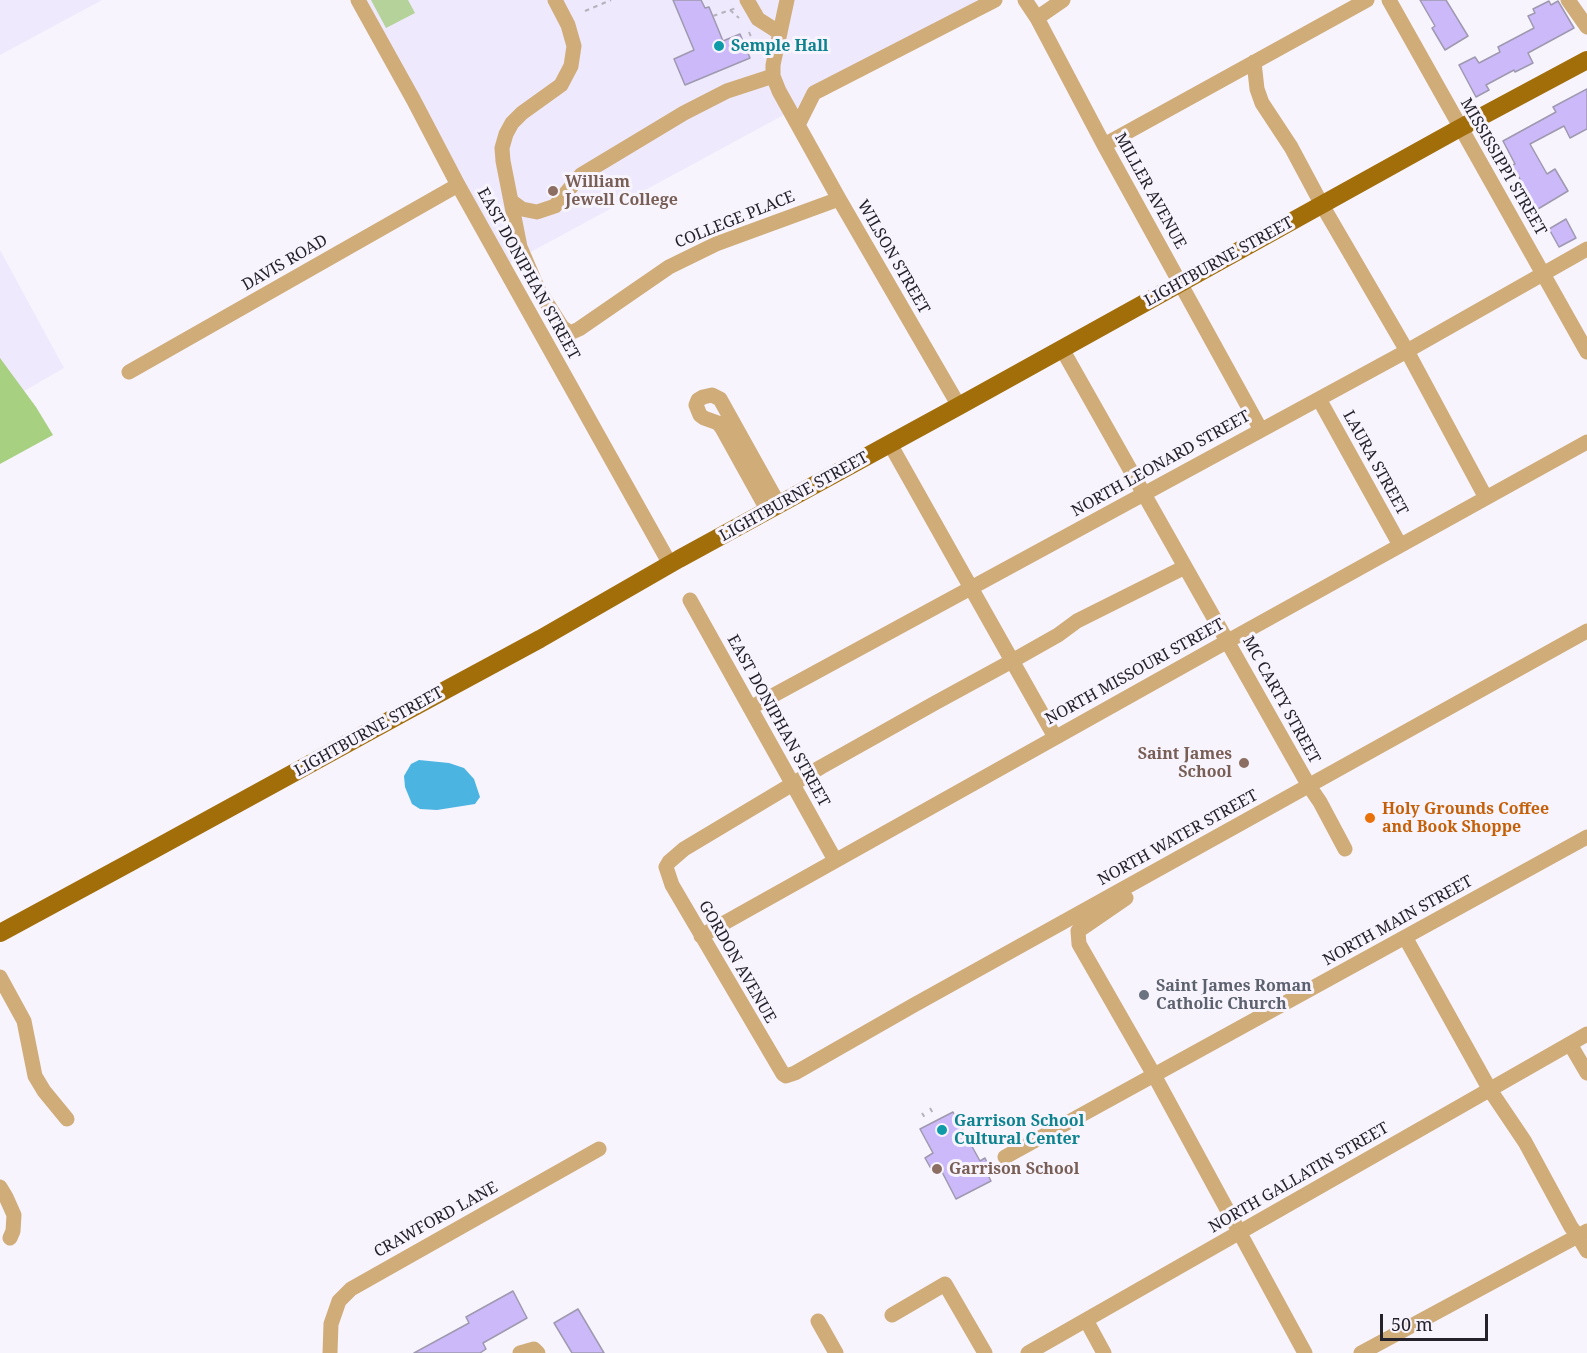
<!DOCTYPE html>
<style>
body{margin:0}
#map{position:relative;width:1587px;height:1353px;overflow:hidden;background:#f7f4fe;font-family:"Noto Serif",serif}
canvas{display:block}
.scale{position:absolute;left:1380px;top:1314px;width:108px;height:27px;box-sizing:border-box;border:3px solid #25222b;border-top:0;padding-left:8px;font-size:18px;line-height:21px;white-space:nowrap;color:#25222b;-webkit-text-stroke:4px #f7f4fe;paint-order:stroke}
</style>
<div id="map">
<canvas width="1587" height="1353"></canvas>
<div class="scale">50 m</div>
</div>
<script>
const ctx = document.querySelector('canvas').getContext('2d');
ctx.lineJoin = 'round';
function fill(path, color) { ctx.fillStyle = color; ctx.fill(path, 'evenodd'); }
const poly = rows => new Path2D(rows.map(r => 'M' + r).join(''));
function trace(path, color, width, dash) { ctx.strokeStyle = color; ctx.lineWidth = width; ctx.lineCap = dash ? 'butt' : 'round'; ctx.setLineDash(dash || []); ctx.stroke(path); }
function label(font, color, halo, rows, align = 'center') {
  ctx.font = font + ' "Noto Serif",serif'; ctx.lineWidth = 6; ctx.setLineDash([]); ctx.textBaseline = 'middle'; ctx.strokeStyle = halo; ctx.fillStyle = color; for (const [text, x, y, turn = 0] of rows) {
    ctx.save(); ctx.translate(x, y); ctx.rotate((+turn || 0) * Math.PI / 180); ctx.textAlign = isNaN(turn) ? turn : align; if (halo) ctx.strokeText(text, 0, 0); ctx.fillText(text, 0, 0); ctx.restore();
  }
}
fill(poly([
 [0,0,102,0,0,55],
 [357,0,996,0,503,267],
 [0,250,64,368,0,405]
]), '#eee9fc');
fill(poly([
 [371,0,408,0,415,13,386,28]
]), '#b4d299');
fill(poly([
 [0,358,36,407,53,435,0,464]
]), '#a7d080');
fill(poly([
 [419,760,449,763,464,768,474,779,480,797,475,804,437,810,420,809,412,804,405,787,404,776,411,764]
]), '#4cb4e1');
const building = poly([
 [673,0,701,0,705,8,709,7,723,41,740,34,750,58,685,85,674,59,694,50,673,0],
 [1420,0,1446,0,1468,36,1445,50,1432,28,1435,26,1420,0],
 [1549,1,1551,5,1558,1,1574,28,1528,53,1533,63,1515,72,1514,70,1486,85,1489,90,1476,97,1459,65,1475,57,1479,63,1500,52,1498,47,1534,28,1528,16,1535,13,1533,9,1549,1],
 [1587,89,1587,129,1570,138,1564,126,1530,144,1547,174,1555,169,1568,191,1533,212,1522,193,1526,190,1512,165,1515,164,1503,141,1556,112,1553,107,1587,89],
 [1566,219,1576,238,1559,247,1549,229,1566,219],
 [953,1112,980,1161,985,1158,990,1169,986,1171,991,1181,956,1199,941,1170,934,1174,925,1158,933,1153,920,1129,953,1112],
 [513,1291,527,1318,483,1343,486,1349,480,1353,414,1353,469,1323,466,1317,513,1291],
 [578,1309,604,1353,572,1353,554,1323,578,1309]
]);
fill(building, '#ccb9f9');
trace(building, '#9f99af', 1.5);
trace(poly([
 [730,10,739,18],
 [585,11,611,0],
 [713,16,736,8],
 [749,32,759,57],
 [930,1108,934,1115],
 [922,1113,925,1118]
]), '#b5b2bc', 2, [4.5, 4.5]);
trace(poly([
 [358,0,413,99,458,185,670,564],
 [555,0,568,25,574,46,571,66,561,85,522,113,512,123,506,134,502,148,503,161,520,247,538,289,562,327,570,333,579,329,669,267,716,244,839,199],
 [747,0,758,19,780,33],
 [787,0,773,65,773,76,779,91,839,199,959,406],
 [1025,0,1037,18,1104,145,1261,430],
 [1389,0,1587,352],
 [1568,0,1587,27],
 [1037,18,1063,0],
 [1254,62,1257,89,1262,103,1291,147,1322,205,1407,351,1486,498],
 [798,125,814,93,995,0],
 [1104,145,1367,0],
 [511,201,522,209,537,212,555,206,581,175,684,113,727,91,773,76],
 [1062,349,1309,786,1320,802,1345,849],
 [129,372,458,185],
 [1319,399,1400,545],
 [890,444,1055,737],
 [768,511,722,428,718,423,704,418,700,415,696,405,698,400,703,397,712,395,720,399,779,505],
 [1185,567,1077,621,1058,635,1012,661,935,703,821,767,684,849,669,862,666,867,672,885,783,1074,786,1076,795,1073,914,1005,1587,631],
 [690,600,835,860],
 [750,708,1407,351,1587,249],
 [1126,898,1078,931,1079,944,1154,1075,1305,1353],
 [701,936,1219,646,1587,442],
 [1405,937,1490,1090,1525,1142,1571,1227,1578,1236,1587,1251],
 [0,977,24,1021,35,1076,44,1091,67,1119],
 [1570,1044,1587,1073],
 [1005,1157,1587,837],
 [0,1187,6,1197,14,1215,13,1231,10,1238],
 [892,1315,945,1284,985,1353],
 [1086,1320,1104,1353],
 [818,1321,836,1353],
 [330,1353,331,1324,339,1301,351,1289,599,1149],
 [520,1353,534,1349,538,1353],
 [1028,1353,1587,1034],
 [1361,1353,1587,1231]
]), '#d0ac79', 15);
trace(poly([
 [0,933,131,862,403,713,540,639,679,559,959,406,1460,128,1587,60]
]), '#a26e09', 18);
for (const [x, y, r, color] of [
 [719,46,6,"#0f9aa8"],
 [553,191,6,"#8d6e63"],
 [1244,763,6,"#8d6e63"],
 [1370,818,6,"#e8710a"],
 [1144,995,6,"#6b7280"],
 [942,1130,6,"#0f9aa8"],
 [937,1169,6,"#8d6e63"]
]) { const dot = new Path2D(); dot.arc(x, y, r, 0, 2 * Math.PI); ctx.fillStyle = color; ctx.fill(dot); trace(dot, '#f7f4fe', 2); }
label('bold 16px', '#0d838f', '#f7f4fe', [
 ["Semple Hall",731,46],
 ["Garrison School",954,1121],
 ["Cultural Center",954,1139]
], 'left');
label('16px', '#25222b', '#f7f4fe', [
 ["MISSISSIPPI STREET",1503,167,60],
 ["MILLER AVENUE",1150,191,61],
 ["COLLEGE PLACE",735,220,-22],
 ["WILSON STREET",893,257,60],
 ["LIGHTBURNE STREET",1219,262,-29],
 ["DAVIS ROAD",285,263,-30],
 ["EAST DONIPHAN STREET",528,274,61],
 ["LAURA STREET",1375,463,61],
 ["NORTH LEONARD STREET",1161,464,-29],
 ["LIGHTBURNE STREET",794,497,-29],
 ["NORTH MISSOURI STREET",1135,672,-29],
 ["MC CARTY STREET",1281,700,61],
 ["EAST DONIPHAN STREET",778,721,61],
 ["LIGHTBURNE STREET",369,732,-29],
 ["NORTH WATER STREET",1178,838,-29],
 ["NORTH MAIN STREET",1398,921,-29],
 ["GORDON AVENUE",737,962,60],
 ["NORTH GALLATIN STREET",1299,1178,-30],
 ["CRAWFORD LANE",436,1220,-29]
]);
label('bold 16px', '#785e54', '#f7f4fe', [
 ["William",565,182],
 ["Jewell College",565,200],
 ["Saint James",1232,754,"right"],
 ["School",1232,772,"right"],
 ["Garrison School",949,1169]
], 'left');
label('bold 16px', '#c56008', '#f7f4fe', [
 ["Holy Grounds Coffee",1382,809],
 ["and Book Shoppe",1382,827]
], 'left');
label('bold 16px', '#5b616d', '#f7f4fe', [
 ["Saint James Roman",1156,986],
 ["Catholic Church",1156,1004]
], 'left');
</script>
